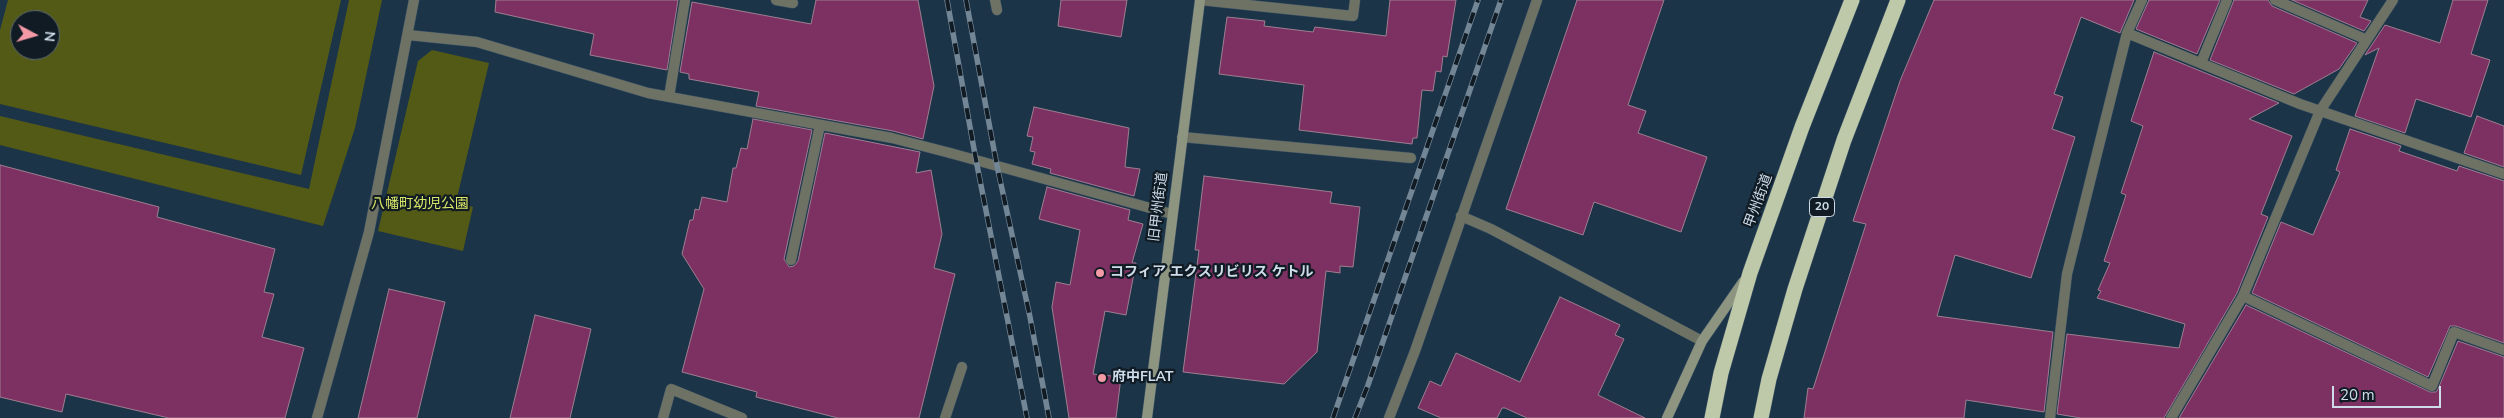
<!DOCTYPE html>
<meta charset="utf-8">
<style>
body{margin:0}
#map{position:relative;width:2504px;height:418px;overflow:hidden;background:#1c3448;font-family:"Nunito Sans",sans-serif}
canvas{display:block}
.north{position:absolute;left:10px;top:10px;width:50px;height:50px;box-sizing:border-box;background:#101b24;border:1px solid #5c6873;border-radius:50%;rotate:96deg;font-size:14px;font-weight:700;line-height:20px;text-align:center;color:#cedce9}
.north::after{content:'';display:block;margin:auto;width:18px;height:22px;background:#f49aa6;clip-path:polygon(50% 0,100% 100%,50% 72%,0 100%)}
.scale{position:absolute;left:2332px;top:386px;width:109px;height:22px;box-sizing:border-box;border:2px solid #cedce9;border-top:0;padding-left:6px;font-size:15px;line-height:18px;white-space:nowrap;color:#cedce9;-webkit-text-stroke:4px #101b24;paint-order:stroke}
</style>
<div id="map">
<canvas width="2504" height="418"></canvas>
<div class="north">N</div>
<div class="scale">20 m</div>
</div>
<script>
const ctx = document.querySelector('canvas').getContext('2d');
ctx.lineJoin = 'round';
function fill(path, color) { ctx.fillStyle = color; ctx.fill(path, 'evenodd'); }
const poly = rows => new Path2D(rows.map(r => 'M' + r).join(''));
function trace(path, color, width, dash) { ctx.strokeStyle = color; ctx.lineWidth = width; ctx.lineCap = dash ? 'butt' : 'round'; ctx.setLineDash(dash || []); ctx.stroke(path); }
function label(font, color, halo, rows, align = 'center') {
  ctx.font = font + ' "Nunito Sans","Noto Sans JP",sans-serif'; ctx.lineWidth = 4.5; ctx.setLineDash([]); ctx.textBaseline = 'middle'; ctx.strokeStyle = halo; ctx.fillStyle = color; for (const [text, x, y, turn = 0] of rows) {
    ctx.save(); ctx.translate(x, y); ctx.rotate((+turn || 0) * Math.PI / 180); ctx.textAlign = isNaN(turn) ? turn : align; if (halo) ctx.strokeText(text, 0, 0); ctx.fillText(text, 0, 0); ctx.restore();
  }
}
fill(poly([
 [8,0,341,0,301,175,0,104,0,30],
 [20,20,50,20,50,50,20,50],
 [349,0,382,0,355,128,323,226,0,145,0,116,309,189],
 [432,50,489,63,456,202,473,207,463,251,378,231,418,61]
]), '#535a16');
const building = poly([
 [496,0,678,0,667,70,590,55,594,34,495,12,496,0],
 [816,0,918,0,934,86,923,139,893,131,756,106,759,92,689,79,689,74,680,72,692,2,811,24,816,0],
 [1061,0,1127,0,1121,37,1058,26,1061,0],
 [1390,0,1456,0,1447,57,1443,56,1441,72,1436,71,1433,91,1422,90,1417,138,1413,138,1412,144,1299,130,1304,85,1219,74,1227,17,1265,21,1264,26,1313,32,1315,27,1386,36,1390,0],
 [1577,0,1664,0,1628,105,1646,111,1638,133,1707,157,1681,232,1594,202,1583,235,1506,209,1577,0],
 [1934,0,2134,0,2120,33,2081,17,2054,94,2063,97,2052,129,2075,137,2031,278,1955,255,1937,316,2053,332,2044,412,1966,400,1964,418,1804,418,1808,388,1813,389,1866,224,1853,221,1900,81,1934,0],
 [2149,0,2220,0,2197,54,2136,29,2149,0],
 [2234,0,2268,0,2272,6,2357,43,2339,69,2294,94,2210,60,2234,0],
 [2292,0,2368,0,2360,17,2371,21,2364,31,2292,0],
 [2453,0,2488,0,2471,54,2490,60,2471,117,2416,99,2405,133,2355,116,2379,48,2365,55,2385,25,2440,43,2453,0],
 [2154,52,2279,103,2249,119,2292,136,2261,214,2268,217,2237,293,2164,418,2081,418,2057,414,2067,334,2179,348,2185,324,2097,298,2101,291,2098,290,2110,263,2104,261,2126,195,2121,193,2143,126,2131,121,2154,52],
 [1034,107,1129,128,1125,167,1140,169,1134,196,1050,173,1051,169,1032,164,1035,152,1030,151,1033,137,1027,136,1034,107],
 [2477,116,2504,126,2504,167,2464,153,2477,116],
 [753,119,812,130,784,259,789,267,794,266,798,261,825,133,920,152,916,173,931,170,942,234,934,268,955,274,919,418,838,418,756,397,757,392,682,372,704,289,682,254,690,220,693,220,695,209,699,210,702,197,727,202,733,168,736,168,741,148,747,149,753,119],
 [2350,129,2401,146,2399,151,2457,171,2459,166,2504,181,2504,343,2456,326,2450,326,2428,377,2252,293,2281,222,2313,235,2340,172,2336,170,2350,129],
 [0,165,159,207,157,217,275,249,264,292,274,294,262,337,304,348,285,418,169,418,66,394,62,412,0,397,0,165],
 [1204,176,1332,192,1330,203,1360,207,1353,267,1340,266,1340,273,1326,271,1317,352,1284,384,1183,372,1199,250,1195,250,1204,176],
 [1047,187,1130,210,1128,220,1143,224,1132,263,1136,263,1126,315,1105,311,1093,374,1121,377,1116,418,1069,418,1052,307,1056,282,1070,285,1080,230,1039,219,1047,187],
 [389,289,445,302,417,418,358,418,389,289],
 [1560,297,1620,325,1615,335,1624,339,1598,395,1645,418,1527,418,1505,408,1502,408,1497,418,1441,418,1418,408,1430,381,1441,386,1456,353,1520,382,1560,297],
 [2246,305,2430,392,2436,392,2438,389,2458,341,2504,357,2504,418,2179,418,2246,305],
 [535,315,591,329,570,418,510,418,535,315]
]);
fill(building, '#7d3162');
trace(building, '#9e7e90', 1);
const lane = poly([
 [1182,137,1411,158],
 [950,153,1172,214],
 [945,418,962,367]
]);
const street = poly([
 [776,0,793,3],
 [995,0,997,10],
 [1200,0,1353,16,1355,0],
 [2275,0,2365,39],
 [2127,33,2300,104,2504,174],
 [408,35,477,42,648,93,892,138,950,153],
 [2201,63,2227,0],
 [669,97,685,0],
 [1461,216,1491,229,1702,341],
 [791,260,820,125],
 [2243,296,2432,386,2454,332,2504,350],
 [317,418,369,232,414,0],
 [663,418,671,389,742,418],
 [1389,418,1415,351,1537,0],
 [2050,418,2067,274,2127,33,2142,0],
 [2171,418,2243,296,2320,111,2393,0]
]);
const secondary = poly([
 [1147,418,1200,0],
 [1667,418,1702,341,1743,282]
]);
const highway = poly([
 [1712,418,1721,373,1750,273,1802,127,1852,0],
 [1761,418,1769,379,1795,289,1844,140,1898,0]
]);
trace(lane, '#3c5265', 11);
trace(street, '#3c5265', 11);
trace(secondary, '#3c5265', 11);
trace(highway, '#3c5265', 16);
trace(lane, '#6d7264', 10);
trace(street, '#6d7264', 10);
trace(secondary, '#8d9580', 10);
trace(highway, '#bdc9a8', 15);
const rail = poly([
 [947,0,976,160,1027,418],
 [966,0,997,166,1030,317,1049,418],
 [1333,418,1478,0],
 [1355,418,1368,385,1501,0]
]);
trace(rail, '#738696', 5.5);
trace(rail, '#101b24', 4, [11]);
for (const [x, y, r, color] of [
 [1100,273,5,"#f49aa6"],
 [1102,378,5,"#f49aa6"]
]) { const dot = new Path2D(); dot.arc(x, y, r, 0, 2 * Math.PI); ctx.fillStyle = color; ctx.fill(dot); trace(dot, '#101b24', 2); }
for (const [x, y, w] of [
 [1822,207,25]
]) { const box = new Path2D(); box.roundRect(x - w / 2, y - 9.5, w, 19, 4); ctx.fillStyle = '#101b24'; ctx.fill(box); trace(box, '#cedce9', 1); }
label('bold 12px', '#cedce9', null, [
 ["20",1822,207]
]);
label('14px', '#cedce9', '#101b24', [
 ["甲州街道",1759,201,-70],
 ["旧甲州街道",1159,207,-83]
]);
label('14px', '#d9e768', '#101b24', [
 ["八幡町幼児公園",420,205]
]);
label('bold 14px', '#cedce9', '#101b24', [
 ["コフィア エクスリビリス ケトル",1110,273],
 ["府中FLAT",1112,378]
], 'left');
</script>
